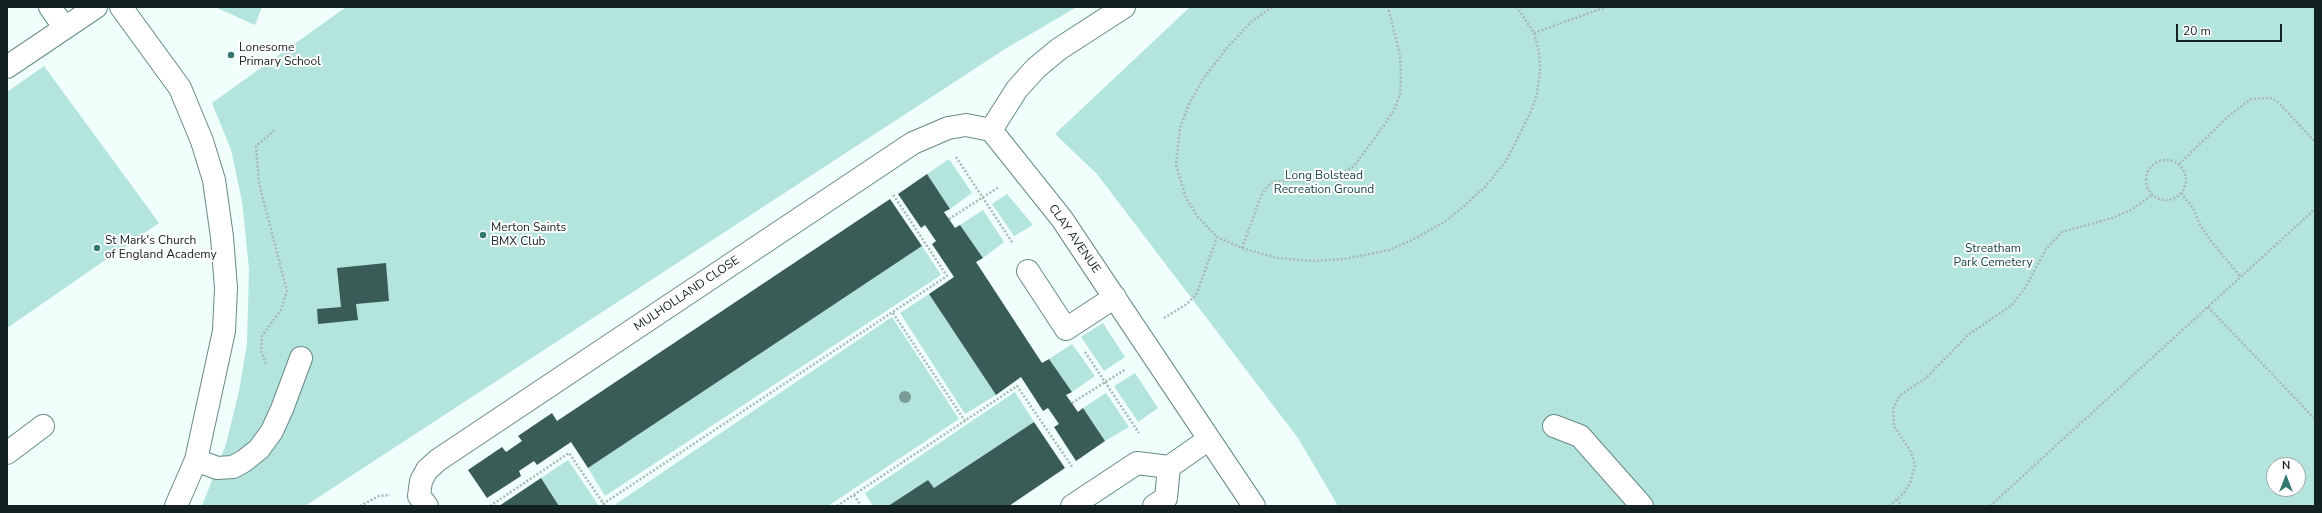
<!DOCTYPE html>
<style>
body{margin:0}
#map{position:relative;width:2322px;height:513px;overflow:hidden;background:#f0fffc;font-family:"Nunito Sans",sans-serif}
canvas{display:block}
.frame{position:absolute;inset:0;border:8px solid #132220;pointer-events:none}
.north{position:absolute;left:2266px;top:457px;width:40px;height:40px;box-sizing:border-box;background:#fff;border:1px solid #a1a7a6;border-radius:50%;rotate:0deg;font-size:11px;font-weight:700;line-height:16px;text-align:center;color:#132220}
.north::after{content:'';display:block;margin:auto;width:14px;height:18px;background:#317871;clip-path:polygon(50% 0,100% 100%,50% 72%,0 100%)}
.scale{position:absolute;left:2176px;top:24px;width:106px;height:18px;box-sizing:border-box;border:2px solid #132220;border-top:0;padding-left:5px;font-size:12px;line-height:14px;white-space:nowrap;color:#132220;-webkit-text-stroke:3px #fff;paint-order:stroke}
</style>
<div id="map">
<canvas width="2322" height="513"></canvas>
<div class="frame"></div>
<div class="north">N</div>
<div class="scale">20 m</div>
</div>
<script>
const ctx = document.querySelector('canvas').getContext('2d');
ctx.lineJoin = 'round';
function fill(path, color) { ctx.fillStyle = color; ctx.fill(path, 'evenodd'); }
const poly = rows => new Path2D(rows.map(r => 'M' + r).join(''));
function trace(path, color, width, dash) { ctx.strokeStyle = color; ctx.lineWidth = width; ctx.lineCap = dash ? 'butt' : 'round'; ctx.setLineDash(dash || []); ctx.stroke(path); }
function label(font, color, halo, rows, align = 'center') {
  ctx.font = font + ' "Nunito Sans",sans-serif'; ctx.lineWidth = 4; ctx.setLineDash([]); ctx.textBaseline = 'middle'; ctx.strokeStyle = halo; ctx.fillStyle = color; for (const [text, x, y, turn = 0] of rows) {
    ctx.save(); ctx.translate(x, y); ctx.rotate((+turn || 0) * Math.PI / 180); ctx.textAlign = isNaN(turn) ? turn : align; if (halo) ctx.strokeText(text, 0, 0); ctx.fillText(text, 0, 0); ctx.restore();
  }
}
fill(poly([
 [215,7,262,7,255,25],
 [346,7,1077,7,1005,49,305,506,202,506,226,444,239,391,247,344,249,269,242,201,231,150,212,103],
 [1190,7,2315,7,2315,506,1338,506,1298,438,1097,174,1055,134],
 [2274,465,2298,465,2298,489,2274,489],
 [44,66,159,223,7,328,7,92],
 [949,159,972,193,950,209,927,174],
 [1007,194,1033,225,1014,236,992,204],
 [983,210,1004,242,983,258,960,225],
 [922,246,941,275,605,496,588,468],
 [929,294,996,395,965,414,900,313],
 [892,317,959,419,828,506,613,506],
 [1103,323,1125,357,1104,371,1081,337],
 [1072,344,1095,376,1072,392,1049,359],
 [1135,373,1158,408,1138,422,1114,386],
 [1015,392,1034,422,934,488,928,480,888,506,873,506,865,493],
 [1106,393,1129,427,1105,441,1083,408],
 [568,460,599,506,559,506,541,478]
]), '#b3e4de');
fill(poly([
 [927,174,950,209,944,212,955,228,960,225,983,258,976,262,1042,363,1049,359,1072,392,1066,395,1078,412,1083,408,1105,441,1076,461,1054,427,1059,424,1048,408,1043,411,1021,377,996,395,929,294,954,277,932,244,936,241,925,225,921,228,898,194],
 [890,199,922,246,588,468,571,442,537,465,534,461,519,471,521,476,487,498,468,470,502,447,506,452,522,441,518,436,552,413,557,421],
 [386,263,389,301,356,304,358,320,318,324,317,309,341,307,337,268],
 [1034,422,1065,468,1009,506,888,506,928,480,934,488],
 [541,478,559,506,499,506]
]), '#395c57');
const minor = poly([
 [50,7,64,27],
 [121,7,180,88,202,141,214,180,222,237,226,288,224,331,196,460,176,506],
 [1124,7,1059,49,1036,68,1017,89,991,130,1062,219,1090,261,1254,506],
 [7,67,96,7],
 [1028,271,1066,329,1115,297],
 [1554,426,1580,436,1642,506],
 [7,453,43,426],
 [196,460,217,468,233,467,244,461,259,449,272,431,282,409,301,358],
 [427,506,419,496,421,481,427,470,438,460,913,143,948,128,966,125,991,130],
 [1072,506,1137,463,1169,467,1209,439],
 [1154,506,1166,498,1169,467]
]);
trace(minor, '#678b86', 24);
trace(poly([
 [1272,7,1251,22,1226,49,1203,79,1189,104,1180,128,1176,165,1186,198,1198,217,1217,237,1242,248,1277,258,1313,261,1344,259,1389,250,1414,239,1444,222,1464,206,1485,187,1506,161,1530,114,1537,94,1540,71,1539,52,1534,33,1517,7],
 [1534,33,1606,7],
 [956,157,1012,242],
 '2146 180a20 20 0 1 1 40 0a20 20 0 1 1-40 0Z',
 [2179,164,2231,114,2251,99,2270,98,2278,102,2315,142],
 [2181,193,2193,208,2199,223,2210,240,2241,277],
 [949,219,999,187],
 [1242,248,1261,196,1267,187,1274,181,1308,181,1327,179,1341,174,1354,166,1385,124,1395,108,1400,94,1401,78,1400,55,1388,7],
 [2208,307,2315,419],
 [893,313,965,421],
 [1164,318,1187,304,1197,293,1217,237],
 [1085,352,1139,433],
 [266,364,261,350,262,336,281,310,287,291,259,183,256,146,276,129],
 [1072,403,1126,369],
 [854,495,861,506],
 [1897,499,1901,506],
 [603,504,947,276,892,193],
 [360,506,379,496,390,495],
 [490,506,569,453,605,506],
 [837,506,1017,386,1073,468],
 [1889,506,1904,493,1910,483,1915,466,1911,452,1894,426,1893,409,1900,395,1926,378,1968,335,2012,305,2025,288,2046,249,2062,232,2112,218,2131,210,2152,195],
 [1990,506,2315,209]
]), '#a9b8b6', 2.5, [2, 2]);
trace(minor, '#fff', 22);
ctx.fillStyle = '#7a9a96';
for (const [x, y] of [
 [905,397]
]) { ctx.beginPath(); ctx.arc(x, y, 6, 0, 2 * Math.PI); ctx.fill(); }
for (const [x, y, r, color] of [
 [231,55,4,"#317871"],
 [483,235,4,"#317871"],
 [97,248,4,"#317871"]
]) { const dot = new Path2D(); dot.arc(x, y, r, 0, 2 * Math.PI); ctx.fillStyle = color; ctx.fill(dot); trace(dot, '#fff', 1.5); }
label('12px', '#132220', '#fff', [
 ["Lonesome",239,48],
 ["Primary School",239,62],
 ["Merton Saints",491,228],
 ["BMX Club",491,242],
 ["St Mark's Church",105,241],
 ["of England Academy",105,255]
], 'left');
label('12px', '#194743', '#fff', [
 ["Long Bolstead",1324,176],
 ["Recreation Ground",1324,190],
 ["Streatham",1993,249],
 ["Park Cemetery",1993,263]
]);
label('12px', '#132220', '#fff', [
 ["CLAY AVENUE",1074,239,55],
 ["MULHOLLAND CLOSE",687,294,-34]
]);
</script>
